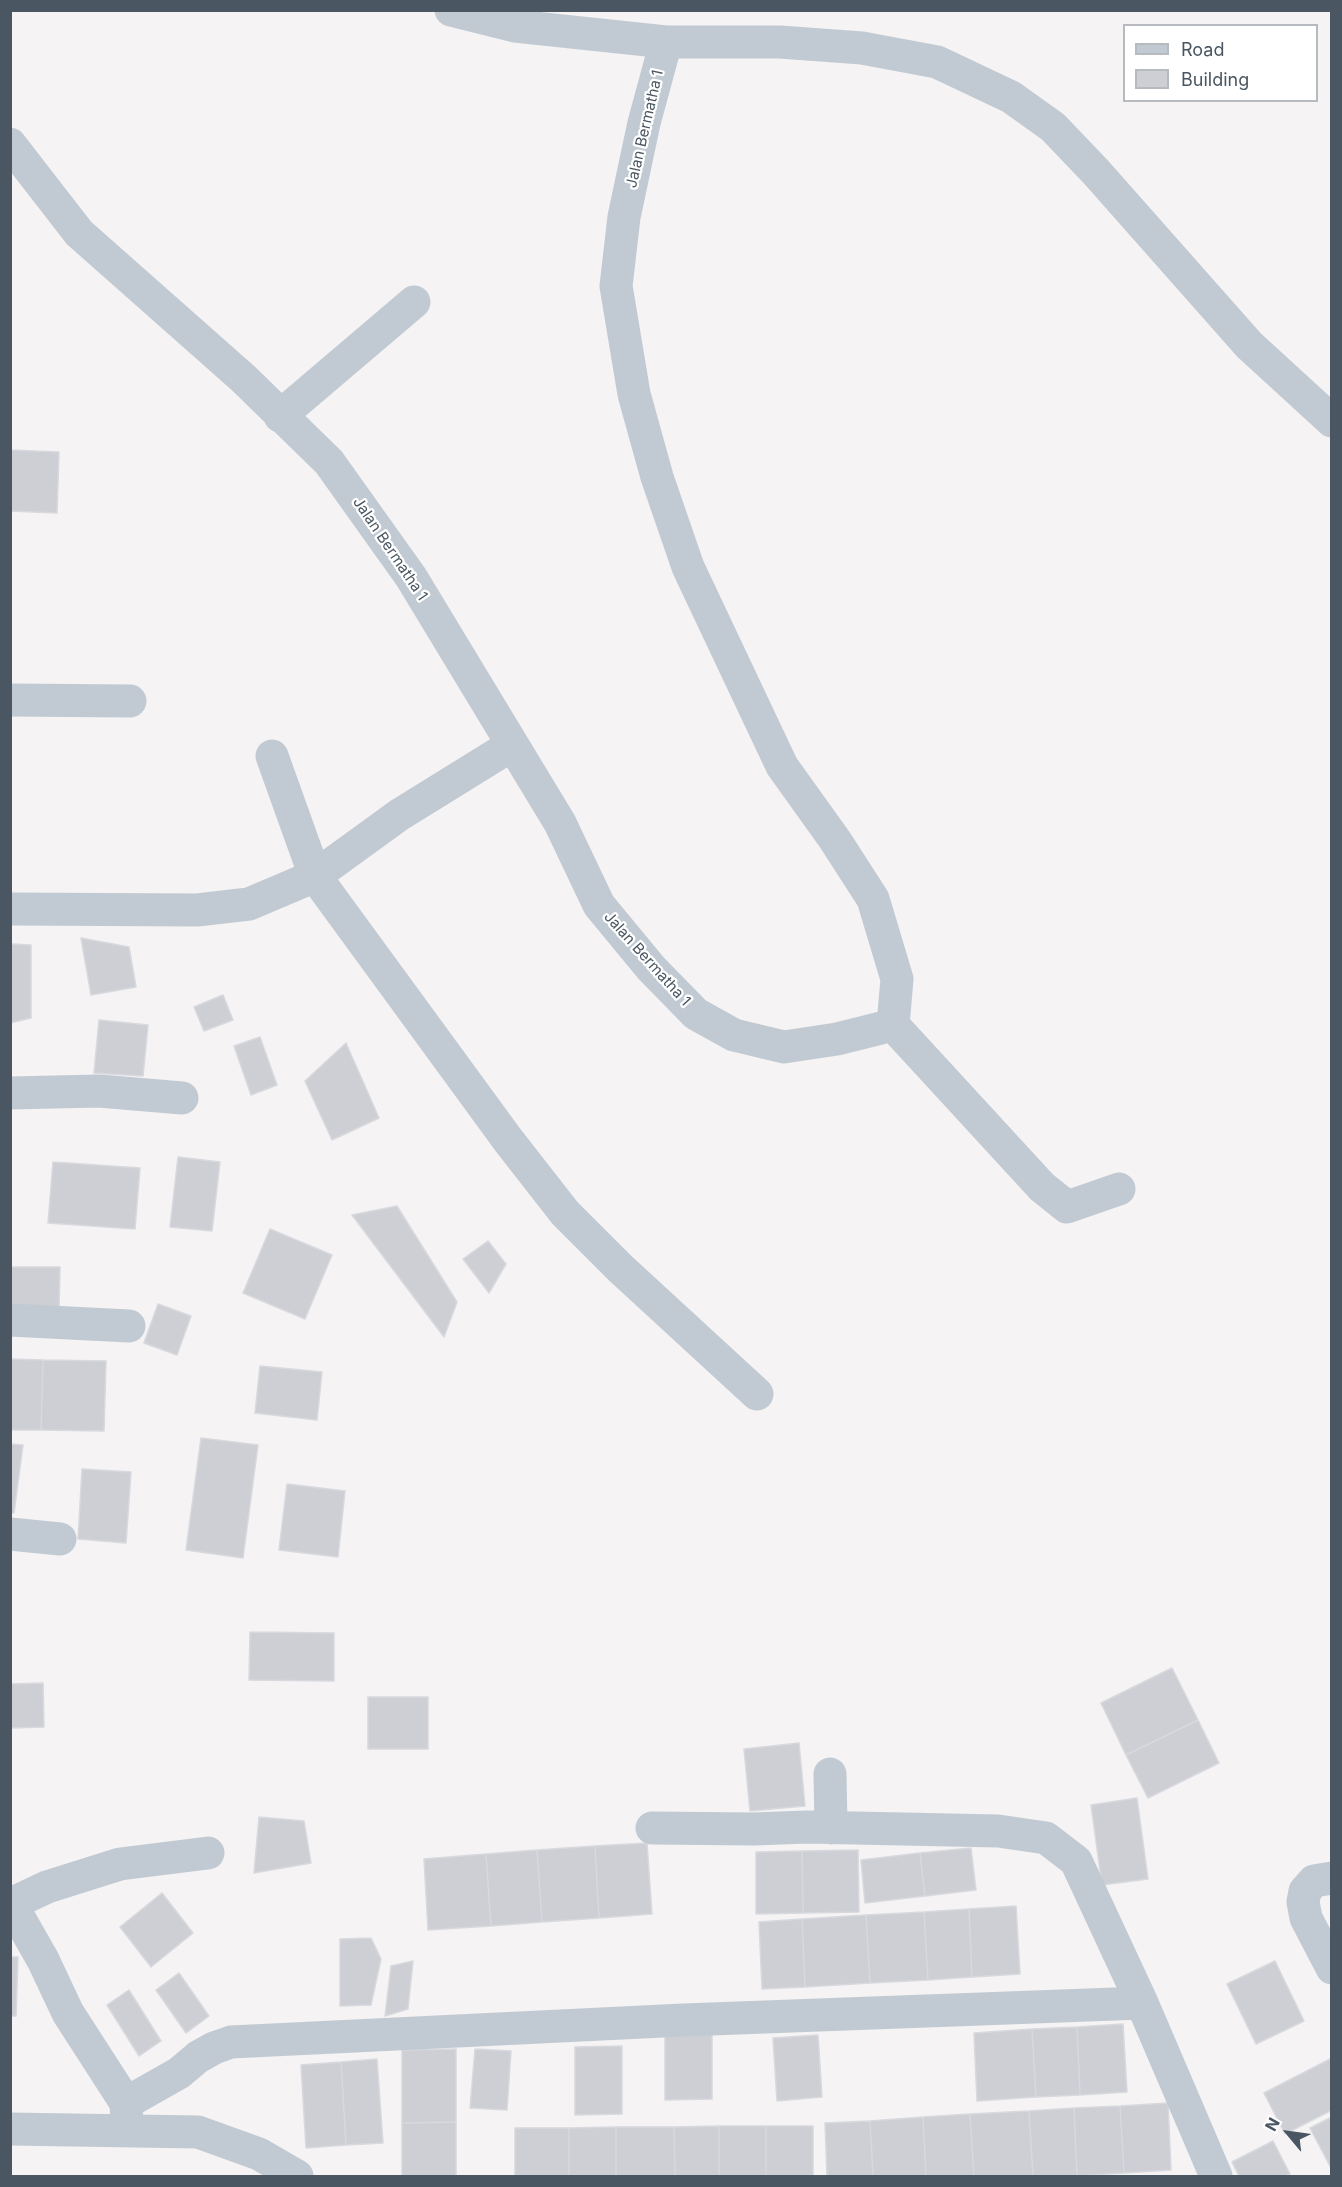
<!DOCTYPE html>
<style>
body{margin:0}
#map{position:relative;width:1342px;height:2187px;overflow:hidden;background:#f5f3f3;font-family:Inter,sans-serif}
canvas{display:block}
.frame{position:absolute;inset:0;border:12px solid #4a5661;pointer-events:none}
.legend{position:absolute;left:1123px;top:24px;width:195px;height:78px;box-sizing:border-box;background:#fff;border:2px solid #b7bbc0;margin:0;padding:8px 10px;list-style:none;font-size:18px;color:#4a5661}
.legend li{display:flex;align-items:center;gap:12px;height:30px}
.legend b{width:30px;border:2px solid #b7bbc0}
.north{position:absolute;left:1258px;top:2103px;width:60px;height:60px;-webkit-text-stroke:4px #fff;paint-order:stroke;rotate:299deg;font-size:16px;font-weight:700;line-height:24px;text-align:center;color:#4a5661}
.north::after{content:'';display:block;margin:auto;width:21px;height:27px;background:#4a5661;clip-path:polygon(50% 0,100% 100%,50% 72%,0 100%)}
</style>
<div id="map">
<canvas width="1342" height="2187"></canvas>
<div class="frame"></div>
<ul class="legend">
<li><b style="height:8px;background:#c1cad2"></b>Road</li>
<li><b style="height:16px;background:#cdcfd5"></b>Building</li>
</ul>
<div class="north">N</div>
</div>
<script>
const ctx = document.querySelector('canvas').getContext('2d');
ctx.lineJoin = 'round';
function fill(path, color) { ctx.fillStyle = color; ctx.fill(path, 'evenodd'); }
const poly = rows => new Path2D(rows.map(r => 'M' + r).join(''));
function trace(path, color, width, dash) { ctx.strokeStyle = color; ctx.lineWidth = width; ctx.lineCap = dash ? 'butt' : 'round'; ctx.setLineDash(dash || []); ctx.stroke(path); }
function label(font, color, halo, rows, align = 'center') {
  ctx.font = font + ' Inter,sans-serif'; ctx.lineWidth = 4.5; ctx.setLineDash([]); ctx.textBaseline = 'middle'; ctx.strokeStyle = halo; ctx.fillStyle = color; for (const [text, x, y, turn = 0] of rows) {
    ctx.save(); ctx.translate(x, y); ctx.rotate((+turn || 0) * Math.PI / 180); ctx.textAlign = isNaN(turn) ? turn : align; if (halo) ctx.strokeText(text, 0, 0); ctx.fillText(text, 0, 0); ctx.restore();
  }
}
const building = poly([
 [10,450,59,452,57,513,10,511,10,450],
 [81,938,129,947,136,987,91,995,81,938],
 [10,944,31,945,31,1018,10,1023,10,944],
 [223,995,233,1020,204,1031,194,1007,223,995],
 [99,1020,148,1025,143,1076,94,1073,99,1020],
 [260,1037,277,1085,251,1095,234,1046,260,1037],
 [346,1043,379,1118,332,1140,305,1081,346,1043],
 [178,1157,220,1162,212,1231,170,1227,178,1157],
 [53,1162,140,1168,135,1229,48,1223,53,1162],
 [397,1206,457,1302,444,1337,352,1215,397,1206],
 [270,1229,332,1255,305,1319,243,1293,270,1229],
 [488,1241,506,1264,489,1293,463,1259,488,1241],
 [10,1267,60,1267,59,1310,10,1310,10,1267],
 [158,1304,191,1316,177,1355,144,1343,158,1304],
 [10,1359,43,1360,41,1430,10,1430,10,1359],
 [43,1360,106,1361,104,1431,41,1430,43,1360],
 [260,1366,322,1372,317,1420,255,1413,260,1366],
 [201,1438,258,1445,243,1558,186,1550,201,1438],
 [10,1444,23,1445,14,1513,10,1513,10,1444],
 [82,1469,131,1472,126,1543,78,1539,82,1469],
 [287,1484,345,1491,338,1557,279,1550,287,1484],
 [250,1632,334,1633,334,1681,249,1680,250,1632],
 [1172,1668,1198,1720,1126,1755,1101,1703,1172,1668],
 [43,1683,44,1727,10,1728,10,1684,43,1683],
 [368,1697,428,1697,428,1749,368,1749,368,1697],
 [1198,1720,1219,1763,1148,1798,1126,1755,1198,1720],
 [799,1743,805,1806,750,1811,744,1749,799,1743],
 [1137,1798,1148,1879,1102,1885,1091,1805,1137,1798],
 [259,1817,304,1821,311,1863,254,1873,259,1817],
 [647,1843,652,1914,599,1918,595,1846,647,1843],
 [595,1846,599,1918,542,1922,537,1850,595,1846],
 [971,1848,976,1890,925,1896,920,1853,971,1848],
 [537,1850,542,1922,491,1926,486,1854,537,1850],
 [858,1850,859,1912,803,1913,802,1851,858,1850],
 [802,1851,803,1913,756,1914,756,1852,802,1851],
 [920,1853,925,1896,865,1903,861,1860,920,1853],
 [486,1854,491,1926,428,1930,424,1859,486,1854],
 [162,1893,193,1933,151,1967,120,1927,162,1893],
 [1016,1906,1020,1974,972,1977,969,1909,1016,1906],
 [969,1909,972,1977,928,1980,924,1912,969,1909],
 [924,1912,928,1980,870,1983,866,1915,924,1912],
 [866,1915,870,1983,805,1987,802,1919,866,1915],
 [802,1919,805,1987,762,1989,759,1922,802,1919],
 [371,1938,381,1959,371,2005,340,2006,340,1939,371,1938],
 [10,1957,18,1957,16,2016,10,2016,10,1957],
 [413,1961,408,2009,385,2016,391,1966,413,1961],
 [1275,1961,1304,2021,1256,2044,1227,1984,1275,1961],
 [179,1973,209,2016,186,2033,156,1990,179,1973],
 [129,1990,161,2041,139,2056,107,2005,129,1990],
 [1123,2024,1127,2092,1080,2095,1077,2027,1123,2024],
 [1077,2027,1080,2095,1036,2097,1032,2029,1077,2027],
 [1032,2029,1036,2097,977,2101,974,2033,1032,2029],
 [712,2031,712,2099,665,2100,665,2032,712,2031],
 [818,2035,822,2097,777,2101,773,2038,818,2035],
 [622,2046,622,2114,575,2115,575,2047,622,2046],
 [456,2049,456,2122,402,2123,402,2050,456,2049],
 [475,2049,511,2051,507,2110,470,2108,475,2049],
 [1332,2058,1332,2110,1285,2134,1264,2093,1332,2058],
 [377,2059,383,2143,346,2145,341,2062,377,2059],
 [341,2062,346,2145,306,2148,301,2065,341,2062],
 [1168,2103,1171,2170,1124,2173,1120,2106,1168,2103],
 [1120,2106,1124,2173,1077,2176,1074,2108,1120,2106],
 [1074,2108,1077,2176,1033,2176,1029,2111,1074,2108],
 [1029,2111,1033,2176,974,2176,970,2114,1029,2111],
 [970,2114,974,2176,926,2176,923,2117,970,2114],
 [923,2117,926,2176,873,2176,870,2121,923,2117],
 [1332,2117,1332,2170,1310,2128,1332,2117],
 [870,2121,873,2176,827,2176,825,2123,870,2121],
 [456,2122,456,2176,402,2176,402,2123,456,2122],
 [719,2126,766,2126,766,2176,719,2176,719,2126],
 [719,2126,719,2176,675,2176,674,2127,719,2126],
 [766,2126,813,2126,813,2176,766,2176,766,2126],
 [616,2127,616,2176,569,2176,569,2128,616,2127],
 [616,2127,674,2127,675,2176,616,2176,616,2127],
 [515,2128,569,2128,569,2176,515,2176,515,2128],
 [1273,2141,1290,2174,1285,2176,1239,2176,1232,2162,1273,2141]
]);
fill(building, '#cdcfd5');
trace(building, '#d7d9de', 1.5);
trace(poly([
 [451,10,515,26,666,42,780,42,862,48,937,62,1011,97,1053,127,1096,172,1249,345,1332,421],
 [10,144,79,233,244,379,329,462,411,577,560,823,599,905,651,968,696,1014,734,1035,784,1047,837,1039,893,1025,897,979,873,899,835,840,782,766,688,567,657,477,634,394,616,286,624,217,644,123,666,42],
 [280,416,414,302],
 [10,700,130,701],
 [272,756,315,876,508,1140,565,1213,620,1268,757,1394],
 [10,909,197,910,249,904,315,876,399,815,512,745],
 [893,1025,1042,1187,1067,1207,1119,1189],
 [10,1093,99,1091,182,1098],
 [10,1320,129,1326],
 [10,1534,60,1539],
 [830,1774,831,1828],
 [652,1828,754,1829,807,1827,998,1831,1046,1838,1076,1861,1142,2003,1216,2176],
 [1332,1878,1314,1881,1305,1891,1303,1902,1306,1918,1332,1968],
 [10,1902,43,1960,68,2013,126,2103,127,2124],
 [11,1904,47,1887,120,1864,208,1853],
 [126,2103,179,2073,198,2057,214,2048,231,2042,684,2020,1142,2003],
 [10,2129,198,2132,259,2154,297,2176]
]), '#c1cad2', 33);
label('15px', '#4a5661', '#fff', [
 ["Jalan Bermatha 1",645,129,-77],
 ["Jalan Bermatha 1",390,549,56],
 ["Jalan Bermatha 1",647,959,48]
]);
</script>
